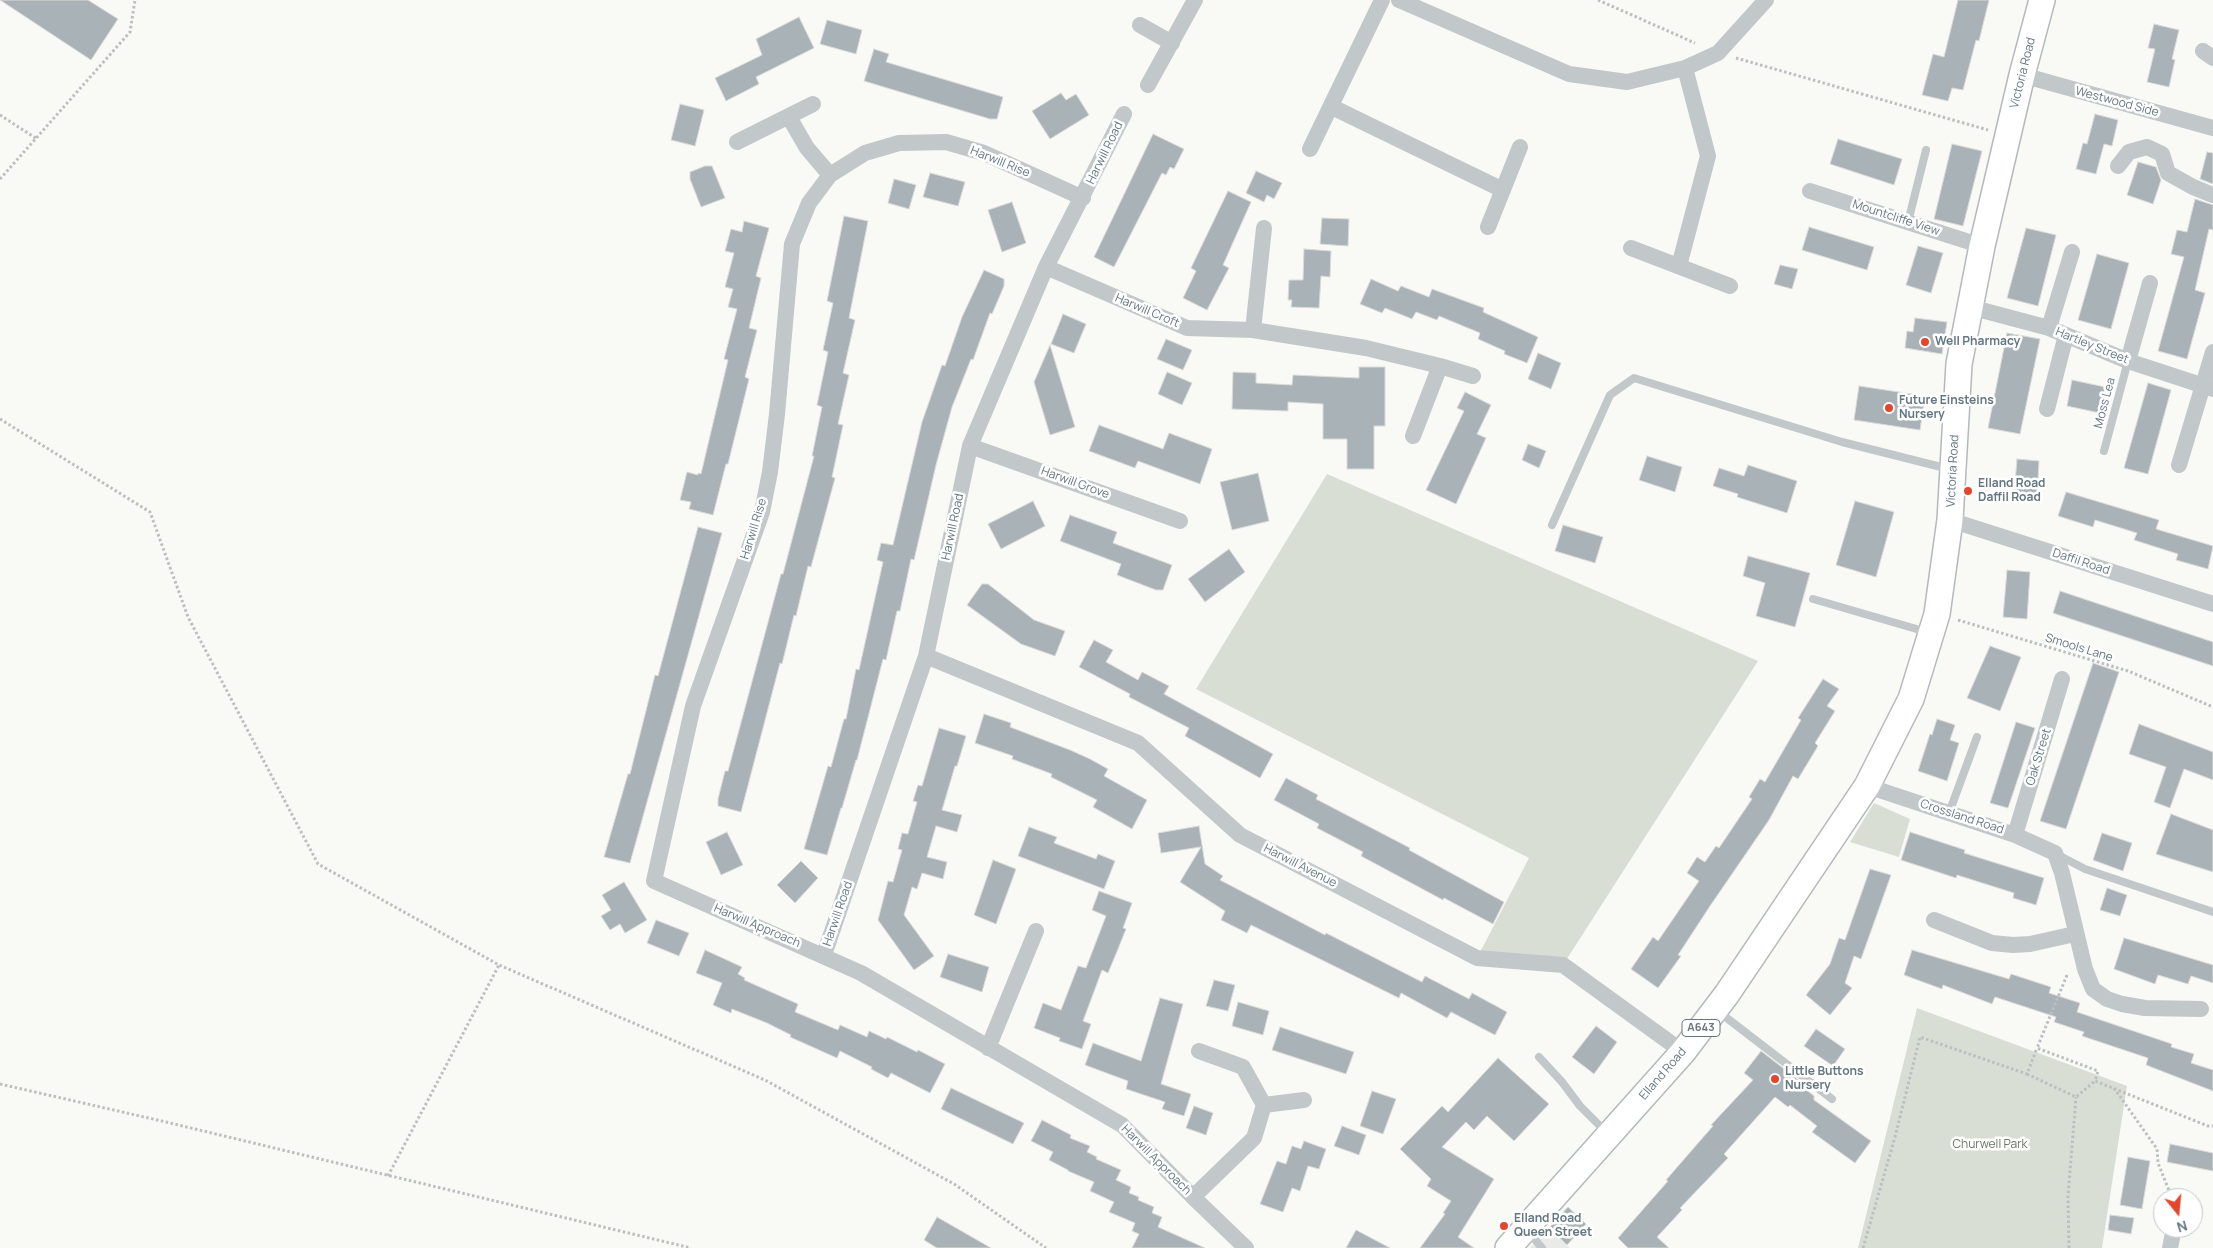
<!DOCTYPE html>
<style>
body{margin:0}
#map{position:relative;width:2213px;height:1248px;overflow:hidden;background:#f9f9f6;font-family:Manrope,sans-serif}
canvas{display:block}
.north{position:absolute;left:2153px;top:1188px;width:50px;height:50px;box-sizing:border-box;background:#fff;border:1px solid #c1c9cd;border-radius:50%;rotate:163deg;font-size:14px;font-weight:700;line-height:20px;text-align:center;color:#647781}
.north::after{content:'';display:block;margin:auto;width:18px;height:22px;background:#e3462c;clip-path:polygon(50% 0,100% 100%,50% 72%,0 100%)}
</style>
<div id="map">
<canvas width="2213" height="1248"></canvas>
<div class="north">N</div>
</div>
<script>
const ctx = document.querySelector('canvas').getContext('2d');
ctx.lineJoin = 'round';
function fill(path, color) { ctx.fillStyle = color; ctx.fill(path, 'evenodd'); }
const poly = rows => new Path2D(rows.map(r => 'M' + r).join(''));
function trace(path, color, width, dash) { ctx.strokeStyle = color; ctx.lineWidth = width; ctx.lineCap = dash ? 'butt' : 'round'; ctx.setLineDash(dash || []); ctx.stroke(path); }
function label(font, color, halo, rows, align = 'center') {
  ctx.font = font + ' Manrope,sans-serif'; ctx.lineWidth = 5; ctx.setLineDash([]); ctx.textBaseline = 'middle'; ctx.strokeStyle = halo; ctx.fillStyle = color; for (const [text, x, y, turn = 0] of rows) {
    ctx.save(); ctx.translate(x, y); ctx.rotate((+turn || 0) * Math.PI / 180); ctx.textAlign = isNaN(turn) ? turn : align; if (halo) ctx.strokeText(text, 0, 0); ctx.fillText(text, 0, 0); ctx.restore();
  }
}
fill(poly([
 [1546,1227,1570,1248,1530,1248]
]), '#eaeae9');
fill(poly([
 [1327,474,1758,661,1563,965,1477,958,1529,858,1196,689],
 [1874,803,1910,819,1899,857,1850,842],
 [1917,1008,2127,1086,2102,1248,1858,1248]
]), '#d9ded5');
const building = poly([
 [0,0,88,0,118,19,91,60,0,0],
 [1958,0,1989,0,1979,41,1976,40,1963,90,1952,88,1948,101,1922,95,1933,54,1944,57,1958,0],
 [799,17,814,48,756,77,759,84,726,101,715,78,762,55,756,39,799,17],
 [827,20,862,30,856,54,820,44,827,20],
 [2154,24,2179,30,2172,59,2175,60,2169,87,2147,82,2155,49,2148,48,2154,24],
 [874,49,889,54,886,62,1003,97,997,119,990,119,864,81,874,49],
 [1061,93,1066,100,1076,94,1089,115,1050,139,1032,111,1061,93],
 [680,104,704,110,695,146,671,140,680,104],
 [2095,114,2118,120,2112,146,2104,144,2096,174,2076,169,2083,143,2087,144,2095,114],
 [1153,134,1184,149,1174,169,1170,167,1166,175,1162,173,1114,267,1094,257,1153,134],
 [1838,139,1902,159,1894,185,1830,164,1838,139],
 [1952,144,1982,151,1963,226,1934,219,1952,144],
 [2207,152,2213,153,2213,184,2200,179,2207,152],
 [2138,162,2156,167,2161,180,2153,204,2127,195,2138,162],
 [705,166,712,166,725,198,701,207,690,179,690,172,705,166],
 [1256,171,1282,183,1274,199,1267,195,1264,202,1246,193,1256,171],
 [930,173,965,182,958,206,923,197,930,173],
 [894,179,916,185,909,209,888,203,894,179],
 [1228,191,1251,202,1223,265,1229,268,1207,310,1183,298,1196,271,1191,268,1228,191],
 [2195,199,2213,205,2213,230,2209,229,2195,290,2205,293,2187,359,2158,351,2184,257,2171,254,2177,230,2187,232,2195,199],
 [1012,202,1026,243,1002,252,988,210,1012,202],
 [844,216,868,221,849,318,855,320,843,373,849,375,838,424,843,425,832,477,835,478,811,567,808,566,796,616,794,615,782,664,780,663,741,812,718,806,718,799,725,771,728,771,781,574,783,574,814,456,812,456,822,407,817,405,828,352,823,350,833,303,827,301,844,216],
 [1322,218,1349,219,1348,246,1320,244,1322,218],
 [744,221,769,228,756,276,761,278,749,328,757,330,745,377,749,379,728,464,726,464,713,515,689,509,691,502,680,500,687,472,698,475,698,473,701,474,728,360,724,359,737,309,728,307,733,289,725,287,734,253,725,251,731,229,742,232,744,221],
 [1809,227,1874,247,1867,270,1802,250,1809,227],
 [2026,228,2056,235,2038,306,2007,298,2026,228],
 [1918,246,1943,253,1931,293,1906,285,1918,246],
 [1304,249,1331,251,1330,277,1321,276,1319,308,1291,307,1292,300,1288,300,1289,280,1303,280,1304,249],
 [2097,254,2129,263,2111,329,2078,320,2097,254],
 [1780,265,1798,269,1792,289,1774,284,1780,265],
 [984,270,1004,279,1004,286,992,314,990,313,973,360,971,359,952,407,936,465,914,560,911,559,900,611,897,611,886,660,883,659,857,760,856,760,842,808,841,808,827,855,804,849,828,766,831,767,844,719,846,719,856,669,859,670,883,562,877,560,881,543,893,545,922,422,942,365,945,366,962,317,984,270],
 [1371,279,1398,291,1401,286,1429,297,1432,289,1484,308,1483,312,1538,337,1527,363,1504,354,1505,351,1478,339,1480,333,1439,316,1437,320,1416,312,1412,319,1385,308,1382,313,1360,304,1371,279],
 [1063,314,1086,324,1074,353,1051,344,1063,314],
 [1915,318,1947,322,1942,354,1905,348,1907,331,1913,332,1915,318],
 [2007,333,2040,339,2020,434,1988,428,2007,333],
 [1166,339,1192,350,1183,370,1157,359,1166,339],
 [1050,345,1075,427,1050,435,1034,382,1050,345],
 [1538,353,1561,363,1551,389,1528,379,1538,353],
 [1359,367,1385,367,1385,426,1374,426,1374,469,1347,469,1347,439,1323,439,1323,404,1288,402,1288,411,1232,409,1233,372,1256,373,1256,383,1292,385,1293,375,1359,378,1359,367],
 [1167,372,1192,383,1182,405,1158,394,1167,372],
 [2072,380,2105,387,2100,413,2067,406,2072,380],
 [2148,383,2171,390,2148,474,2124,468,2148,383],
 [1859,386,1925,396,1920,430,1854,420,1859,386],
 [1465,392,1491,405,1477,434,1486,438,1456,504,1426,490,1464,411,1457,408,1465,392],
 [1099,425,1163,449,1169,433,1212,449,1200,484,1138,461,1135,468,1089,451,1099,425],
 [1528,444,1546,451,1539,468,1522,460,1528,444],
 [1647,456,1682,467,1675,492,1639,480,1647,456],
 [2017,459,2039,461,2037,497,2014,496,2017,459],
 [1748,465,1797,481,1787,513,1737,497,1738,494,1713,486,1719,468,1744,476,1748,465],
 [1258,473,1269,521,1232,530,1220,482,1258,473],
 [2066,492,2159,520,2156,529,2213,546,2208,569,2176,560,2178,554,2134,540,2137,533,2095,520,2093,527,2058,516,2066,492],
 [1033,501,1045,526,1001,549,988,524,1033,501],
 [1855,501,1894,512,1876,577,1836,565,1855,501],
 [1070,515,1117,532,1113,543,1172,565,1163,590,1156,590,1117,575,1121,564,1060,541,1070,515],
 [1563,525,1603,537,1595,563,1555,551,1563,525],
 [698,527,722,533,630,863,604,857,628,774,630,774,655,675,658,676,698,527],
 [1229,549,1245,572,1205,602,1188,579,1229,549],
 [1748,556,1810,573,1795,627,1756,616,1765,583,1743,576,1748,556],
 [2007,570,2030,572,2027,619,2003,617,2007,570],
 [982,584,988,584,1034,620,1065,631,1055,656,1021,644,967,605,982,584],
 [2060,591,2213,642,2213,666,2053,613,2060,591],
 [1094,640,1113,650,1106,662,1138,680,1142,672,1169,686,1164,694,1273,754,1260,778,1185,736,1189,728,1129,697,1130,694,1079,667,1094,640],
 [1990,646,2021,657,2000,711,1967,698,1990,646],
 [2093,663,2119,672,2066,829,2040,821,2093,663],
 [1823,679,1839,689,1827,706,1835,711,1815,743,1818,746,1798,779,1793,776,1769,820,1710,906,1678,955,1681,956,1658,988,1631,969,1653,937,1658,941,1699,881,1687,873,1697,857,1705,862,1716,846,1719,848,1752,799,1749,797,1760,779,1765,782,1801,720,1798,718,1823,679],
 [984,714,1011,723,1010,727,1070,750,1090,759,1108,769,1104,776,1147,800,1132,829,1093,807,1097,800,1051,777,1052,774,1012,759,1013,756,975,743,984,714],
 [1937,719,1955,725,1950,740,1959,743,1947,781,1918,771,1930,734,1932,735,1937,719],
 [2016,722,2035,728,2008,808,1990,803,2016,722],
 [2139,724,2213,752,2213,780,2184,769,2170,808,2154,802,2166,767,2129,754,2139,724],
 [939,728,966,736,957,766,955,766,942,810,962,815,957,832,936,826,927,857,947,862,943,879,922,873,917,889,912,887,904,915,934,956,914,970,878,920,888,881,893,882,902,850,898,849,902,833,908,834,917,802,913,801,918,785,922,786,939,728],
 [1286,778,1318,795,1316,799,1410,848,1409,850,1504,902,1493,924,1444,898,1443,900,1361,856,1363,852,1317,828,1319,824,1274,800,1286,778],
 [2171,814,2213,830,2213,872,2156,854,2171,814],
 [1199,826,1205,864,1223,876,1220,880,1325,935,1326,933,1422,982,1425,976,1469,999,1472,993,1507,1012,1495,1035,1451,1012,1447,1018,1401,993,1399,998,1251,925,1247,933,1221,920,1225,911,1180,882,1201,847,1161,853,1158,833,1199,826],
 [1029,827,1057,837,1054,843,1096,859,1098,854,1115,861,1104,889,1018,856,1029,827],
 [727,832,743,865,721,875,706,842,727,832],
 [1910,832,1965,850,1964,853,2044,878,2036,905,2013,898,2014,893,1957,875,1956,878,1901,860,1910,832],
 [2102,833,2132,843,2123,871,2093,860,2102,833],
 [993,860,1016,869,996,924,974,915,993,860],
 [801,861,818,878,795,903,777,885,801,861],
 [1870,869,1891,875,1861,959,1854,956,1845,983,1852,988,1830,1015,1806,995,1830,964,1839,938,1845,940,1870,869],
 [624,882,647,920,625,933,620,924,610,930,601,916,611,910,602,895,624,882],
 [2107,888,2127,895,2120,916,2100,910,2107,888],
 [1099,891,1132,903,1123,928,1126,929,1118,949,1108,973,1102,970,1083,1021,1091,1024,1082,1049,1059,1041,1060,1038,1034,1028,1043,1003,1061,1010,1078,966,1086,968,1106,916,1092,910,1099,891],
 [656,920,689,933,679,956,647,943,656,920],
 [2124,938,2213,965,2213,983,2191,976,2188,984,2158,975,2155,984,2114,969,2124,938],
 [705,950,742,967,738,974,745,978,744,980,798,1004,795,1012,838,1030,840,1025,867,1037,869,1031,886,1039,887,1037,917,1052,918,1050,945,1064,930,1093,891,1073,888,1078,871,1069,872,1067,840,1051,837,1058,790,1037,791,1035,767,1023,732,1009,731,1013,713,1005,722,983,696,973,705,950],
 [1912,950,2009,979,2011,974,2051,987,2049,993,2080,1003,2077,1012,2172,1044,2171,1047,2194,1054,2191,1063,2213,1070,2213,1091,2146,1065,2148,1058,2082,1036,2084,1032,2054,1022,2056,1017,1995,997,1992,1004,1943,985,1942,989,1904,975,1912,950],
 [948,954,989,967,982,992,940,977,948,954],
 [1214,980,1235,985,1228,1011,1206,1006,1214,980],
 [1160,998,1183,1004,1161,1084,1191,1094,1184,1116,1162,1109,1165,1102,1126,1089,1128,1081,1085,1065,1093,1043,1141,1061,1160,998],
 [1238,1002,1269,1011,1263,1035,1232,1026,1238,1002],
 [1596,1026,1617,1042,1594,1074,1572,1057,1596,1026],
 [1280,1027,1354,1052,1346,1074,1272,1050,1280,1027],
 [1816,1029,1845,1049,1833,1066,1804,1046,1816,1029],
 [1761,1051,1805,1085,1803,1087,1814,1096,1814,1100,1871,1141,1855,1163,1812,1132,1817,1126,1790,1105,1788,1107,1775,1097,1724,1154,1728,1158,1680,1208,1682,1210,1657,1237,1669,1248,1628,1248,1618,1238,1668,1181,1666,1180,1713,1126,1711,1125,1753,1080,1744,1073,1761,1051],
 [1498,1058,1549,1104,1514,1141,1487,1116,1474,1130,1466,1122,1442,1147,1494,1179,1458,1237,1474,1248,1420,1248,1445,1214,1443,1213,1451,1201,1427,1186,1431,1179,1400,1149,1442,1106,1448,1112,1498,1058],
 [951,1088,1024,1123,1013,1144,941,1109,951,1088],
 [1372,1091,1396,1099,1383,1134,1360,1126,1372,1091],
 [1194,1106,1213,1113,1206,1135,1186,1128,1194,1106],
 [1042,1120,1071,1135,1070,1138,1090,1146,1087,1152,1097,1157,1096,1159,1121,1170,1116,1180,1131,1187,1129,1193,1139,1197,1138,1200,1154,1207,1152,1213,1162,1217,1158,1227,1205,1248,1132,1248,1139,1234,1132,1231,1135,1223,1109,1212,1114,1202,1090,1191,1094,1182,1068,1171,1068,1170,1049,1160,1053,1152,1031,1141,1042,1120],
 [1342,1126,1366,1135,1359,1155,1334,1146,1342,1126],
 [1304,1141,1326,1149,1319,1169,1308,1166,1300,1191,1292,1188,1283,1212,1260,1204,1277,1161,1286,1164,1292,1146,1301,1149,1304,1141],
 [2170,1144,2213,1153,2213,1171,2167,1162,2170,1144],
 [2128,1157,2150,1161,2142,1209,2120,1205,2128,1157],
 [1568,1207,1586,1224,1567,1245,1549,1228,1568,1207],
 [2110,1215,2134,1218,2131,1234,2108,1230,2110,1215],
 [937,1217,991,1248,937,1248,924,1240,937,1217],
 [1356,1230,1390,1248,1346,1248,1356,1230]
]);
fill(building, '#a9b3b7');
trace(building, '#dbdad8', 1);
const primary = poly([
 [1508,1248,1683,1052,1727,994,1867,786,1911,699,1937,614,1950,520,1959,364,1982,246,2022,75,2042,0]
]);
trace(primary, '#b3b9bc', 28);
trace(poly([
 [1598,0,1695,43],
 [1736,58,1988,130],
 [0,115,37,139],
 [0,179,130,32,135,0],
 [0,419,150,512,188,617,318,864,499,965,765,1080,954,1184,1046,1248],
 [1958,620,2128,671,2213,707],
 [2067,975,2037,1048,2098,1071,2095,1081,2208,1126,2213,1126],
 [2027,1074,2076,1097,2095,1081],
 [0,1084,166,1122,691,1248],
 [2114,1088,2157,1149,2158,1163,2172,1198],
 [388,1176,499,965],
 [1863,1248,1895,1137,1920,1037,2027,1074,2037,1048],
 [2069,1248,2068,1196,2076,1097]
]), '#bcbfc1', 3, [2.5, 2.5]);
trace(poly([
 [1908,222,1926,150],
 [2104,451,2128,361],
 [1552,525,1610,395,1634,378,1842,442,1949,469],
 [1813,599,1927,632],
 [1949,813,1977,737],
 [2058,855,2085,869,2213,912],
 [1719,1012,1832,1099],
 [1539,1057,1562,1082,1580,1106,1607,1133],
 [1527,1230,1542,1248]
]), '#c2c7ca', 8);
trace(poly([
 [1399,0,1569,74,1627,82,1685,68,1718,53,1766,0],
 [1140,25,1172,43],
 [2203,51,2213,58],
 [2022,75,2213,128],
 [1148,85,1195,0],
 [1332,107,1503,190],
 [789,117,807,148,830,175],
 [737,142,813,104],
 [1310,149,1382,0],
 [2118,166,2129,152,2147,147,2162,154,2168,173,2193,187,2213,195],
 [1810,191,1982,246],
 [1083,198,984,153,946,142,899,143,865,153,830,175,809,203,792,244,777,414,770,472,762,512,693,706,654,881,861,973,1122,1125,1193,1197,1254,1138,1264,1105,1243,1067,1199,1051],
 [1488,227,1520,147],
 [1631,248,1730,286],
 [1679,266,1708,156,1685,68],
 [1046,267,1187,328,1253,330,1366,348,1440,366,1413,436],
 [1970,307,2049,328,2128,361,2213,389],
 [2049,328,2072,252],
 [1253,330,1264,228],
 [2128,361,2150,283],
 [1440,366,1473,376],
 [2047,409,2066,335],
 [970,446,1180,521],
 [2179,465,2213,352],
 [1950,520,2213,604],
 [926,656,1138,743,1240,835,1477,958,1563,965,1683,1052],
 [1867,786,2015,835,2055,853,2062,873,2085,969,2093,989,2107,999,2122,1004,2145,1008,2201,1009],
 [2015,835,2062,679],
 [1934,920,1992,943,2013,945,2030,944,2075,934],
 [824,955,926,656,970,446,1046,267,1124,114],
 [988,1048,1036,931],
 [1264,1105,1304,1100],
 [1193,1197,1246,1248],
 [2170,1248,2174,1228]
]), '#c2c7ca', 16);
trace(primary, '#fff', 25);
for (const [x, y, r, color] of [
 [1925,342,5,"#e3462c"],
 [1889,408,5,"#e3462c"],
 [1968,491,5,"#e3462c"],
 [1775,1079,5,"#e3462c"],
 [1504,1226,5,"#e3462c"]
]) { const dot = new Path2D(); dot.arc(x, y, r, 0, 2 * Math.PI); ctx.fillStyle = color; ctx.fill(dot); trace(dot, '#fff', 2); }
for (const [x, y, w] of [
 [1701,1028,38]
]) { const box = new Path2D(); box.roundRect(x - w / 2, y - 8.5, w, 17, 4); ctx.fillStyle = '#fff'; ctx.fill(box); trace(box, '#647781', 1); }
label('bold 11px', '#647781', null, [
 ["A643",1701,1028]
]);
label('12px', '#647781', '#fff', [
 ["Victoria Road",2023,73,-76],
 ["Westwood Side",2117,102,15],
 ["Harwill Road",1105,153,-64],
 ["Harwill Rise",1000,162,22],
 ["Mountcliffe View",1896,218,18],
 ["Harwill Croft",1147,311,23],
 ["Hartley Street",2092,346,22],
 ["Moss Lea",2105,403,-75],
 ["Victoria Road",1953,471,-87],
 ["Harwill Grove",1075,483,20],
 ["Harwill Road",953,527,-78],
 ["Harwill Rise",754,529,-73],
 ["Daffil Road",2081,562,18],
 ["Smools Lane",2079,648,17],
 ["Oak Street",2039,757,-73],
 ["Crossland Road",1962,817,18],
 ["Harwill Avenue",1300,866,27],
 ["Harwill Road",838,914,-71],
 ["Harwill Approach",757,926,23],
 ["Elland Road",1663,1074,-49],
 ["Harwill Approach",1156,1160,45]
]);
label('bold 12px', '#647781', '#fff', [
 ["Well Pharmacy",1935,342],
 ["Future Einsteins",1899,401],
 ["Nursery",1899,415],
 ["Elland Road",1978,484],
 ["Daffil Road",1978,498],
 ["Little Buttons",1785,1072],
 ["Nursery",1785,1086],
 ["Elland Road",1514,1219],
 ["Queen Street",1514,1233]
], 'left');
label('12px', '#697963', '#fff', [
 ["Churwell Park",1990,1145]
]);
</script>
